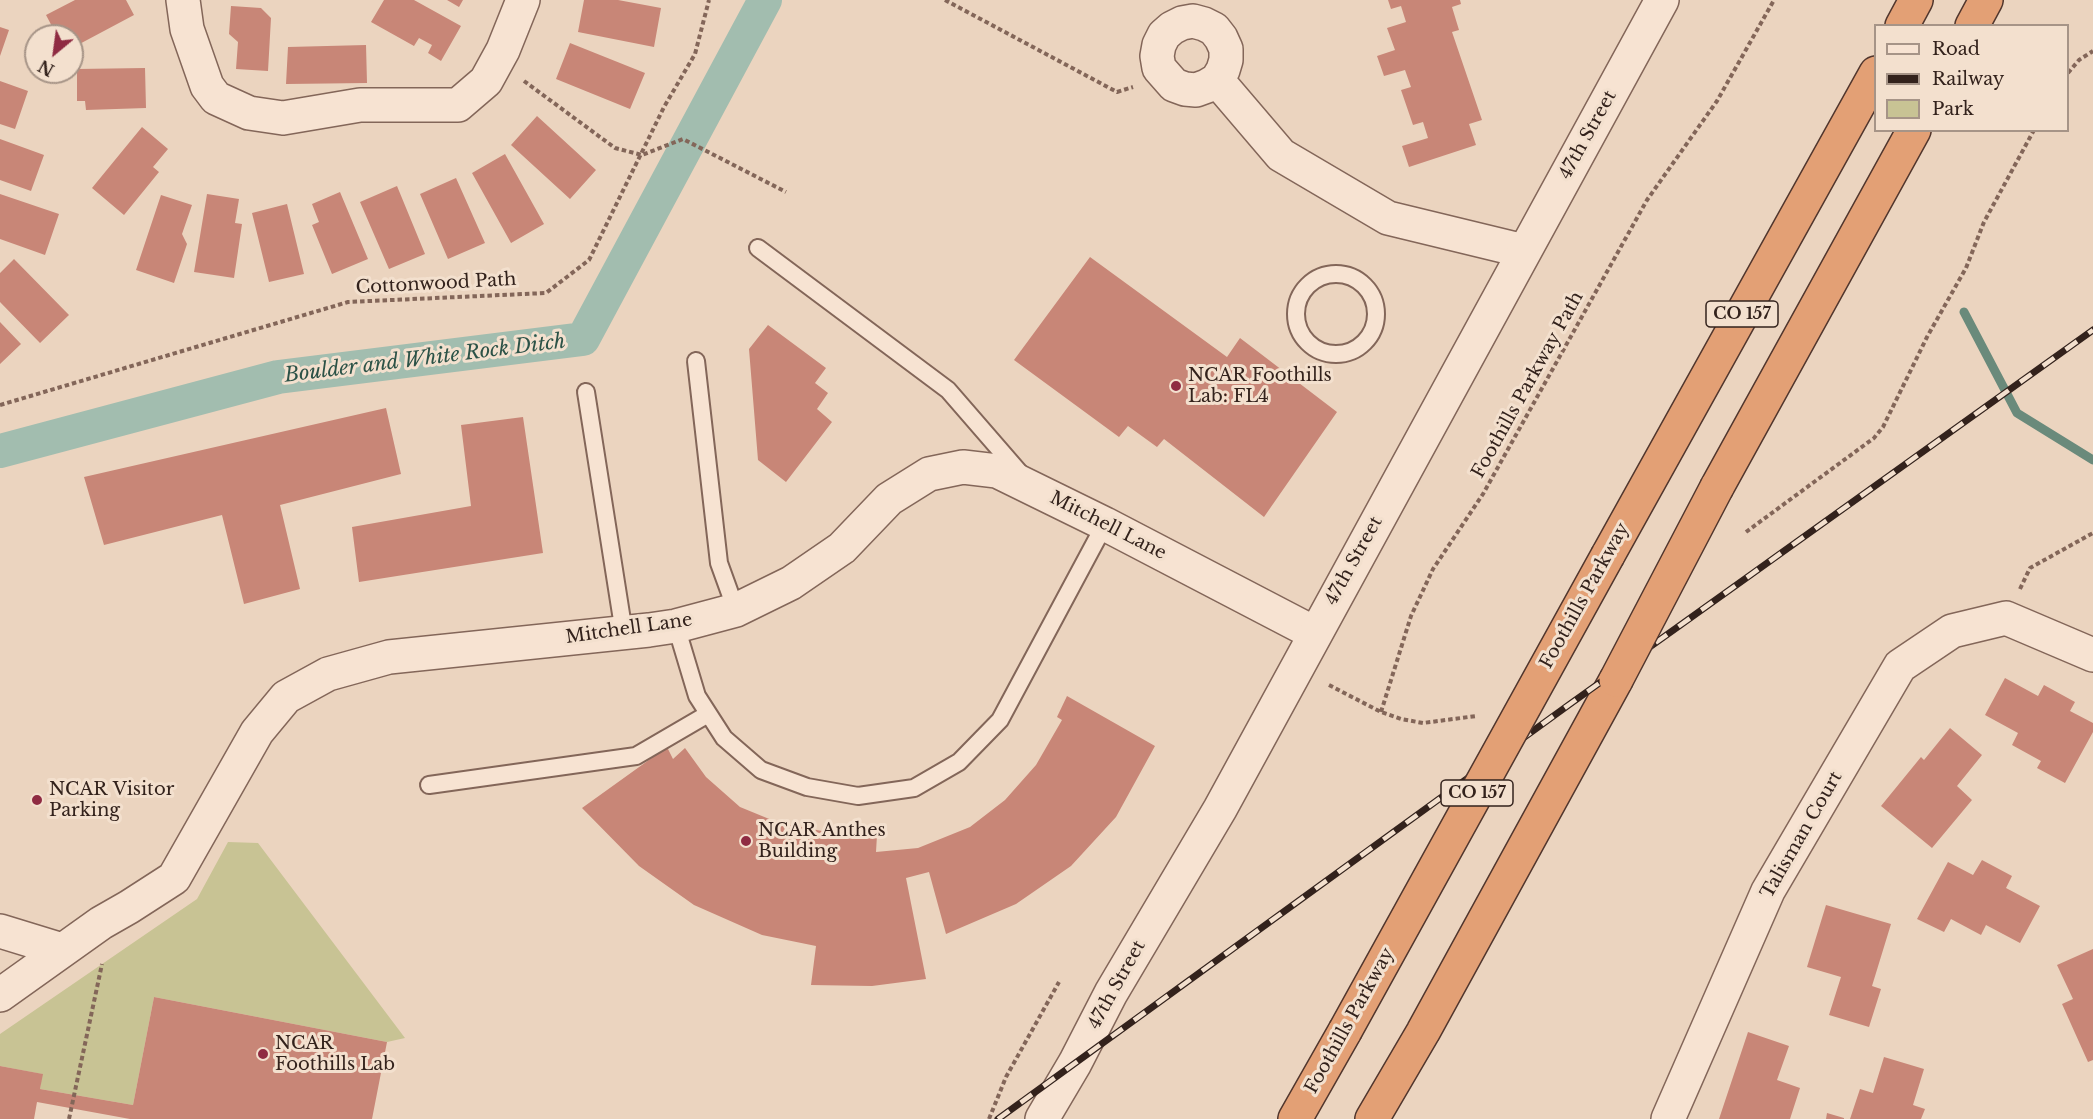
<!DOCTYPE html>
<style>
body{margin:0}
#map{position:relative;width:2093px;height:1119px;overflow:hidden;background:#ebd4bf;font-family:"Libre Baskerville",serif}
canvas{display:block}
.legend{position:absolute;left:1874px;top:24px;width:195px;height:108px;box-sizing:border-box;background:#f3e0ce;border:2px solid #a69487;margin:0;padding:8px 10px;list-style:none;font-size:18px;color:#33221c}
.legend li{display:flex;align-items:center;gap:12px;height:30px}
.legend b{width:30px;border:2px solid #a69487}
.north{position:absolute;left:24px;top:24px;width:60px;height:60px;box-sizing:border-box;background:#f3e0ce;border:2px solid #a69487;border-radius:50%;rotate:209deg;font-size:16px;font-weight:700;line-height:24px;text-align:center;color:#33221c}
.north::after{content:'';display:block;margin:auto;width:21px;height:27px;background:#8f2b42;clip-path:polygon(50% 0,100% 100%,50% 72%,0 100%)}
</style>
<div id="map">
<canvas width="2093" height="1119"></canvas>
<ul class="legend">
<li><b style="height:8px;background:#f7e3d2"></b>Road</li>
<li><b style="height:8px;background:#33221c"></b>Railway</li>
<li><b style="height:16px;background:#c8c394"></b>Park</li>
</ul>
<div class="north">N</div>
</div>
<script>
const ctx = document.querySelector('canvas').getContext('2d');
ctx.lineJoin = 'round';
function fill(path, color) { ctx.fillStyle = color; ctx.fill(path, 'evenodd'); }
const poly = rows => new Path2D(rows.map(r => 'M' + r).join(''));
function trace(path, color, width, dash) { ctx.strokeStyle = color; ctx.lineWidth = width; ctx.lineCap = dash ? 'butt' : 'round'; ctx.setLineDash(dash || []); ctx.stroke(path); }
function label(font, color, halo, rows, align = 'center') {
  ctx.font = font + ' "Libre Baskerville",serif'; ctx.lineWidth = 6; ctx.setLineDash([]); ctx.textBaseline = 'middle'; ctx.strokeStyle = halo; ctx.fillStyle = color; for (const [text, x, y, turn = 0] of rows) {
    ctx.save(); ctx.translate(x, y); ctx.rotate((+turn || 0) * Math.PI / 180); ctx.textAlign = isNaN(turn) ? turn : align; if (halo) ctx.strokeText(text, 0, 0); ctx.fillText(text, 0, 0); ctx.restore();
  }
}
fill(poly([
 [228,842,258,843,405,1038,387,1042,154,997,133,1105,40,1089,42,1074,0,1066,0,1034,197,899]
]), '#c8c394');
trace(poly([
 [1964,312,2017,413,2093,460]
]), '#6a8a7b', 9);
trace(poly([
 [0,451,278,377,583,339,765,0]
]), '#a2bdaf', 34);
fill(poly([
 [75,0,126,0,134,15,72,48,72,36,60,36,58,31,55,32,46,15],
 [384,0,414,0,461,26,441,61,428,53,432,45,419,38,414,46,371,22],
 [447,0,463,0,459,7],
 [584,0,618,0,661,8,654,47,578,32],
 [1388,0,1460,0,1461,4,1452,7,1459,30,1452,32,1482,120,1469,124,1476,145,1409,167,1402,146,1428,138,1423,122,1413,125,1401,90,1411,87,1405,70,1384,76,1377,56,1395,50,1387,28,1406,22,1401,6,1391,9],
 [231,6,261,8,271,18,268,71,236,69,238,42,229,34],
 [0,27,9,30,0,56],
 [570,43,645,73,630,109,556,79],
 [366,45,367,83,286,84,288,47],
 [145,68,146,108,86,110,85,101,77,101,77,69],
 [0,81,28,91,15,129,0,124],
 [537,116,596,170,570,199,511,145],
 [142,127,168,149,153,167,159,172,124,215,92,188],
 [0,139,44,155,31,191,0,180],
 [505,154,544,224,511,243,472,173],
 [456,178,485,243,448,259,420,194],
 [397,186,425,254,389,269,360,202],
 [340,192,368,259,332,274,312,225,319,222,312,204],
 [0,194,59,214,45,255,0,239],
 [207,194,239,199,235,223,242,224,234,278,194,272],
 [161,195,192,205,182,234,187,244,174,283,136,270],
 [287,204,304,274,269,282,252,213],
 [1090,257,1227,357,1240,338,1337,412,1264,517,1164,439,1157,447,1128,426,1119,437,1014,360],
 [14,259,69,315,40,343,0,302,0,273],
 [0,322,21,344,0,364],
 [768,325,826,368,815,383,828,393,817,409,832,422,786,482,758,460,749,349],
 [386,408,401,474,280,505,300,589,244,604,222,515,104,545,84,477],
 [523,417,543,553,359,582,352,527,471,506,461,425],
 [2005,678,2038,696,2044,685,2075,702,2070,711,2093,723,2093,732,2065,783,2037,768,2041,761,2012,745,2018,733,1985,715],
 [1067,696,1155,746,1116,817,1071,866,1016,904,946,934,929,872,906,878,926,979,872,986,811,985,816,946,762,935,694,905,639,866,582,808,667,747,673,759,685,748,706,777,740,807,779,823,822,831,877,835,876,852,918,848,970,827,1005,800,1036,765,1062,720,1057,717],
 [1950,728,1982,755,1957,786,1972,800,1932,848,1881,806,1921,757,1924,760],
 [1982,860,2012,876,2006,888,2040,906,2020,943,1986,925,1981,935,1951,919,1944,932,1917,919,1948,862,1973,875],
 [1826,905,1891,924,1872,986,1881,989,1869,1027,1829,1015,1841,977,1807,967],
 [2093,949,2093,1060,2088,1062,2062,1004,2073,999,2057,965],
 [154,997,387,1042,372,1119,130,1119,37,1102,34,1119,0,1119,0,1066,43,1074,40,1089,133,1105],
 [1748,1032,1789,1046,1777,1080,1800,1088,1790,1119,1719,1119],
 [1884,1057,1924,1069,1913,1105,1925,1109,1921,1119,1850,1119,1860,1089,1873,1093],
 [1827,1113,1844,1118,1844,1119,1826,1119]
]), '#c88677');
const service = poly([
 [758,248,948,390,1020,473],
 '1296 314a40 40 0 1 1 80 0a40 40 0 1 1-80 0Z',
 [696,361,719,563,736,610],
 [586,392,624,633],
 [676,626,697,696,724,738,761,770,807,787,858,796,914,788,959,762,1000,720,1105,524],
 [429,785,636,756,708,714]
]);
const minor = poly([
 [183,0,187,29,207,86,216,98,249,113,283,118,360,105,458,105,486,81,503,50,523,0],
 [1217,80,1207,86,1196,90,1185,89,1174,85,1159,68,1157,56,1159,45,1164,35,1172,28,1182,23,1193,21,1204,24,1214,29,1221,38,1226,49,1226,60,1223,70,1217,80,1281,155,1388,218,1524,251],
 [0,931,62,950],
 [0,995,101,923,129,907,174,878,257,732,286,697,328,674,389,657,649,630,676,626,736,610,791,583,842,548,889,499,929,474,963,467,997,471,1105,524,1314,633],
 [1668,1119,1768,891,1900,666,1952,631,2006,618,2093,655]
]);
const tertiary = poly([
 [1042,1119,1075,1063,1111,993,1220,809,1662,0]
]);
const trunk = poly([
 [1902,26,1916,0],
 [1972,26,1986,0],
 [1717,487,1914,130],
 [1608,555,1876,73],
 [1295,1119,1345,1031],
 [1372,1119,1423,1032,1616,680]
]);
trace(service, '#836659', 20);
trace(minor, '#836659', 36);
trace(tertiary, '#836659', 36);
trace(trunk, '#51362d', 36);
trace(poly([
 [945,0,1117,92,1133,87],
 [2068,73,2079,60,2093,51],
 [524,81,615,148,642,155,683,139,786,192],
 [0,405,348,302,546,293,589,260,664,107,695,54,709,0],
 [1746,532,1874,438,1883,427,1927,337,1966,268,1984,222,2034,130],
 [2020,589,2030,568,2093,533],
 [1329,685,1381,712,1401,719,1423,723,1476,716],
 [1381,712,1411,616,1433,569,1483,494,1647,200,1717,101,1774,0],
 [69,1119,102,964],
 [989,1119,1006,1077,1059,982]
]), '#836659', 4, [4.5, 3]);
trace(service, '#f7e3d2', 16);
trace(minor, '#f7e3d2', 33);
trace(tertiary, '#f7e3d2', 33);
trace(trunk, '#e3a075', 33);
const rail = poly([
 [998,1119,1570,704,2093,330]
]);
trace(rail, '#33221c', 7);
trace(rail, '#f3e0ce', 4.5, [14]);
const trunkBridge = poly([
 [1616,680,1717,487],
 [1345,1031,1608,555]
]);
trace(trunkBridge, '#51362d', 36, []);
trace(trunkBridge, '#e3a075', 33);
for (const [x, y, r, color] of [
 [1176,386,6,"#8f2b42"],
 [37,800,6,"#8f2b42"],
 [746,841,6,"#8f2b42"],
 [263,1054,6,"#8f2b42"]
]) { const dot = new Path2D(); dot.arc(x, y, r, 0, 2 * Math.PI); ctx.fillStyle = color; ctx.fill(dot); trace(dot, '#f3e0ce', 2); }
for (const [x, y, w] of [
 [1742,314,72],
 [1477,793,72]
]) { const box = new Path2D(); box.roundRect(x - w / 2, y - 13, w, 26, 4.5); ctx.fillStyle = '#f3e0ce'; ctx.fill(box); trace(box, '#33221c', 1.5); }
label('bold 16px', '#33221c', null, [
 ["CO 157",1742,314],
 ["CO 157",1477,793]
]);
label('18px', '#33221c', '#f3e0ce', [
 ["47th Street",1588,135,-61],
 ["Cottonwood Path",436,284,-3],
 ["Foothills Parkway Path",1528,385,-61],
 ["Mitchell Lane",1108,526,27],
 ["47th Street",1354,561,-61],
 ["Foothills Parkway",1585,596,-61],
 ["Mitchell Lane",629,629,-8],
 ["Talisman Court",1802,835,-60],
 ["47th Street",1117,985,-61],
 ["Foothills Parkway",1350,1021,-61]
]);
label('18px', '#33221c', '#f3e0ce', [
 ["NCAR Foothills",1188,376],
 ["Lab: FL4",1188,397],
 ["NCAR Visitor",49,790],
 ["Parking",49,811],
 ["NCAR Anthes",758,831],
 ["Building",758,852],
 ["NCAR",275,1044],
 ["Foothills Lab",275,1065]
], 'left');
label('italic 20px', '#2c5247', '#f3e0ce', [
 ["Boulder and White Rock Ditch",425,359,-7]
]);
</script>
